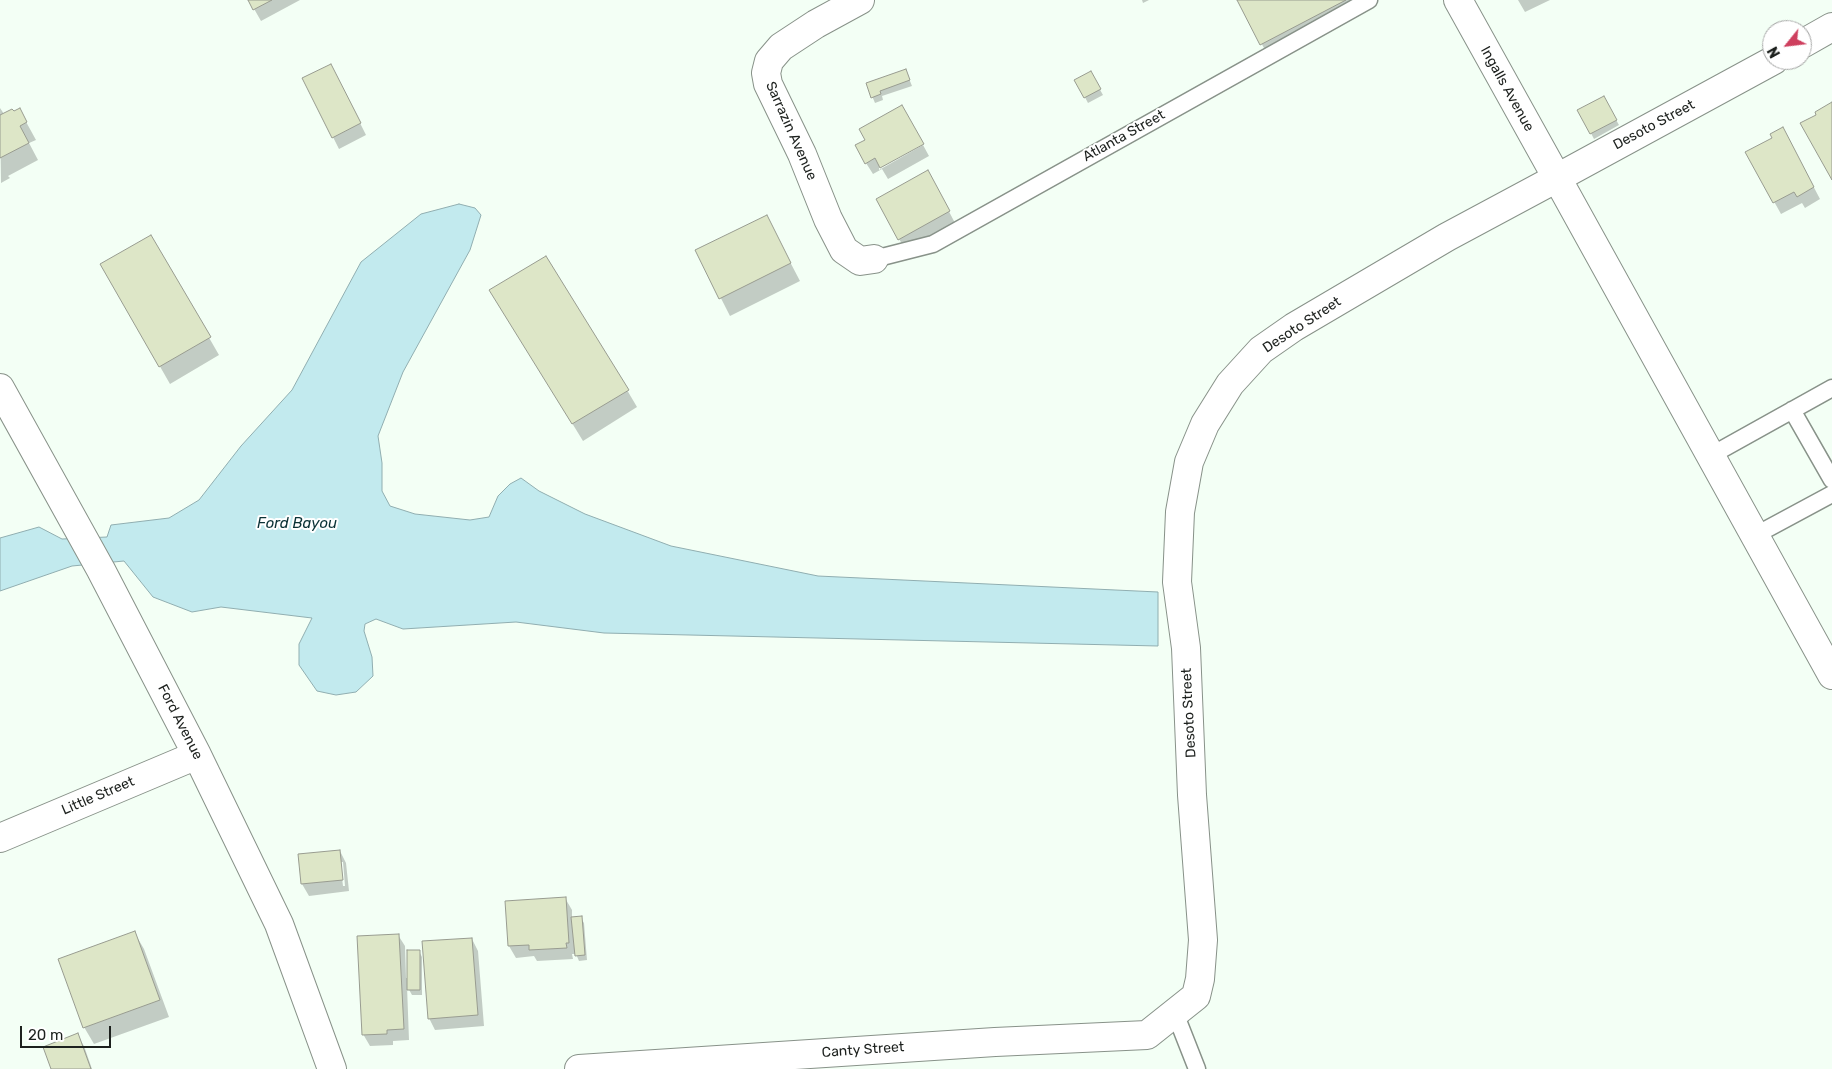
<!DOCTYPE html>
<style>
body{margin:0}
#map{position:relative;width:1832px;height:1069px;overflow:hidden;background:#f3fff5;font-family:Rubik,sans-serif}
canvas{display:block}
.north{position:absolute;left:1762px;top:20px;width:50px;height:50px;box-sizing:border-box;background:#fff;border:1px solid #a5a6a5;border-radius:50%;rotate:241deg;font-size:14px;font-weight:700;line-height:20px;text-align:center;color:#1d211e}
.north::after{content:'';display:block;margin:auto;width:18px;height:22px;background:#ce3f5e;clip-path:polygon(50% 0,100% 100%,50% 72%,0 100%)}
.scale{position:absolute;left:20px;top:1026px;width:91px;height:22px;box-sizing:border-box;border:2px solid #1d211e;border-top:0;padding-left:6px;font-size:15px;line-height:18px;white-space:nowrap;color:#1d211e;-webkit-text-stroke:4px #fff;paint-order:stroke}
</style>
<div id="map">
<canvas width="1832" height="1069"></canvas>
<div class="north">N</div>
<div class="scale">20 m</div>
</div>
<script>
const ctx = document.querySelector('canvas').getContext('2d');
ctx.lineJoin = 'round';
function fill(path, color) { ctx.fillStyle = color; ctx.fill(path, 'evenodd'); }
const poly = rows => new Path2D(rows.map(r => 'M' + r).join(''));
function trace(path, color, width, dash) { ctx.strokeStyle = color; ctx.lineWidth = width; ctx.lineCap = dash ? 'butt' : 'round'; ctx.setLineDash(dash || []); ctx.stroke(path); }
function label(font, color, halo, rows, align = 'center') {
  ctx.font = font + ' Rubik,sans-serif'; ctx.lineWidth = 4; ctx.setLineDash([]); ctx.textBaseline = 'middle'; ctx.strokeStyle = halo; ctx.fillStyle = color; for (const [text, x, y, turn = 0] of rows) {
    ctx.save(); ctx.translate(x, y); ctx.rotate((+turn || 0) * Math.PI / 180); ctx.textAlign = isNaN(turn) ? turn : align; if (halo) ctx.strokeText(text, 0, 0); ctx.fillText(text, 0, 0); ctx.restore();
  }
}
const water = poly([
 [459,204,475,208,481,215,470,250,403,372,378,436,382,463,382,491,390,506,415,514,470,520,489,517,498,496,510,484,521,478,539,491,585,514,671,546,818,576,1158,592,1158,646,604,633,516,622,403,629,376,619,365,624,364,631,372,657,373,676,356,692,336,695,317,691,299,665,299,644,312,618,221,607,192,612,153,597,124,561,72,566,0,591,0,538,39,527,62,539,107,537,111,525,169,518,199,500,241,446,292,390,361,262,421,214,459,204]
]);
fill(water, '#c2eaee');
trace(water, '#90aeb0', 1);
fill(poly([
 [249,0,300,0,261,21],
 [1142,0,1149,0,1143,3],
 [1238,0,1360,0,1366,12,1271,61],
 [1518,0,1550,0,1525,12],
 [1090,72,1103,95,1088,103,1076,80],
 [908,76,912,86,882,96,883,100,875,103,867,84],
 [337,77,366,135,339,149,333,137],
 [1603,97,1619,125,1594,139,1579,110],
 [0,108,4,114,13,113,19,109,36,140,29,143,38,160,8,176,10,178,1,183],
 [866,140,922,143,879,167,879,170,923,145,929,156,888,179,882,169,873,174,866,163],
 [1789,140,1820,199,1805,208,1802,203,1781,214,1747,153],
 [934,183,955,223,906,250,899,239],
 [766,216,800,281,730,316,697,251],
 [151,237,219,355,170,384,102,265],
 [501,307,627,390,637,407,583,441],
 [340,851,346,863,349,891,309,896,302,884,299,855],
 [340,862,343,862,345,886,343,886],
 [565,898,572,910,572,918,581,918,584,923,587,960,579,961,576,954,572,954,573,959,537,961,534,956,516,958,509,946,506,902],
 [134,932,144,949,169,1017,94,1044,84,1027],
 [398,935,405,946,406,978,409,978,419,951,422,957,422,995,412,995,407,986,409,1040,393,1041,393,1045,370,1046,363,1034],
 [472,939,478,951,484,1026,435,1030,429,1018],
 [77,1035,84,1046,92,1069,53,1069]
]), '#0003');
const building = poly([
 [248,0,272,0,253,10,248,0],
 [1237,0,1346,0,1260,45,1237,0],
 [331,64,361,123,332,138,302,78,331,64],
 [906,69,910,80,880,91,881,94,871,98,866,83,906,69],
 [1091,71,1101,89,1084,98,1074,80,1091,71],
 [1604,96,1617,120,1590,134,1577,110,1604,96],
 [1832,102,1832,180,1800,123,1816,115,1815,112,1832,102],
 [902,105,924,144,880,168,875,158,865,164,855,145,865,140,859,129,902,105],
 [20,108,27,122,20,126,29,143,0,158,0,115,12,109,14,111,20,108],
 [1783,127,1814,187,1797,197,1794,192,1773,203,1745,152,1772,138,1770,134,1783,127],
 [928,170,950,211,898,240,876,199,928,170],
 [767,215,791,263,719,299,695,250,767,215],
 [151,235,211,337,159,367,100,264,151,235],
 [546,256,629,390,572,424,489,290,546,256],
 [340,850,343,880,301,884,298,854,340,850],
 [566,897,569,943,566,943,567,948,529,950,529,945,508,946,505,901,566,897],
 [582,916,585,955,575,956,571,917,582,916],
 [135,931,160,1000,83,1028,58,959,135,931],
 [399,934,404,1029,387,1030,387,1034,362,1035,357,936,399,934],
 [472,938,478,1015,428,1019,422,941,472,938],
 [407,950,420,950,420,990,407,990,407,950],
 [78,1033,91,1069,51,1069,43,1047,78,1033]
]);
fill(building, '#dde6c7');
trace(building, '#989c90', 1);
const service = poly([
 [874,259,933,244,1369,0],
 [1792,410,1832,480],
 [1710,456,1832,388],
 [1754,536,1832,494],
 [1175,1013,1197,1069]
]);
const minor = poly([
 [860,0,816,24,781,47,769,61,766,73,768,84,802,154,828,219,844,250,860,261,874,259],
 [1802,44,1832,27],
 [1774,60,1557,178,1832,675],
 [0,388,101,570,197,755,279,924,332,1069],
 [0,838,197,755]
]);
const tertiary = poly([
 [579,1069,995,1042,1147,1035,1196,996,1200,979,1203,940,1192,795,1186,648,1177,582,1180,512,1189,462,1205,424,1230,384,1261,350,1294,327,1447,237,1557,178,1458,0]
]);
trace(service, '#889289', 19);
trace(minor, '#889289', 30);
trace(tertiary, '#889289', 30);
trace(service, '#fff', 16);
trace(minor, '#fff', 28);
trace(tertiary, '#fff', 28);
label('14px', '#1d211e', '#fff', [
 ["Ingalls Avenue",1507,89,61],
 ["Desoto Street",1654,125,-28],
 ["Sarrazin Avenue",791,131,66],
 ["Atlanta Street",1124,136,-29],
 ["Desoto Street",1302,325,-33],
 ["Desoto Street",1189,713,-93],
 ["Ford Avenue",180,722,63],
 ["Little Street",98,796,-23],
 ["Canty Street",863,1050,-4]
]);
label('italic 15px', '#0a3236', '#fff', [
 ["Ford Bayou",297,524]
]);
</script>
